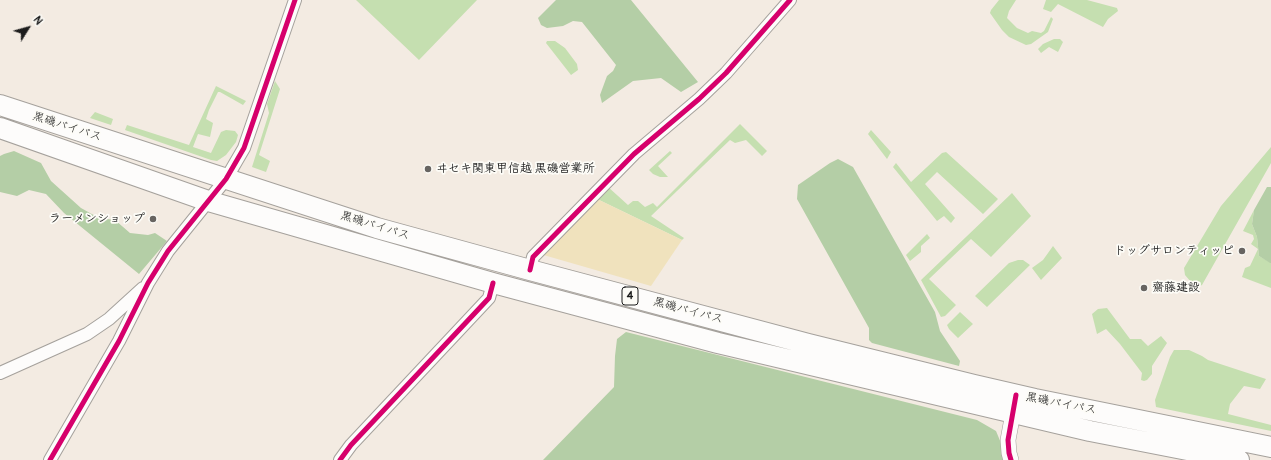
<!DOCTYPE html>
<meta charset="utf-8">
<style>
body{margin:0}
#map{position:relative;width:1271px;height:460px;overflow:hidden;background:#f3ebe2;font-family:Pangolin,sans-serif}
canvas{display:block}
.north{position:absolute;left:8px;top:8px;width:40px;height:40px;-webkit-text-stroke:3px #fdfcf7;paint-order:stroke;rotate:53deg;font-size:11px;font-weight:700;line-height:16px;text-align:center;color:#1c1c1c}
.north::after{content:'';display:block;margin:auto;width:14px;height:18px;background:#1c1c1c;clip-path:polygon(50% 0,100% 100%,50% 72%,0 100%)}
</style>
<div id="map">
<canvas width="1271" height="460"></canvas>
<div class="north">N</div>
</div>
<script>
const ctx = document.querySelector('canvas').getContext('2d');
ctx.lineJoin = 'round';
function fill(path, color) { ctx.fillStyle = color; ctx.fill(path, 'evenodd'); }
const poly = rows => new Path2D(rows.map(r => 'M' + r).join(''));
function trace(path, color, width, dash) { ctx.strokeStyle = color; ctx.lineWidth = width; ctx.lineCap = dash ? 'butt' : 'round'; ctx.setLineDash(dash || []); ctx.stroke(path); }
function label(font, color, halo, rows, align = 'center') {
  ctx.font = font + ' Pangolin,"Klee One",sans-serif'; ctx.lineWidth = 3.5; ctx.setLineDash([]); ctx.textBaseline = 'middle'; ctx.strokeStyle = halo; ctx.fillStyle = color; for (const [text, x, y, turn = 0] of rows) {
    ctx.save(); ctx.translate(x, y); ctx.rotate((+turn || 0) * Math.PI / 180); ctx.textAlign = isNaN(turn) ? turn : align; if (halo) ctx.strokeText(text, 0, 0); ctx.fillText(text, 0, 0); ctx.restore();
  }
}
fill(poly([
 [356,0,477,0,419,60],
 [999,0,1016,0,1009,11,1007,18,1017,28,1028,33,1032,31,1041,33,1044,31,1051,17,1053,19,1048,32,1031,44,1026,45,1009,37,1002,30,990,13,991,10],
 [1046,0,1087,0,1117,8,1118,11,1108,19,1103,27,1058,4,1051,12,1043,9],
 [1054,39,1060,39,1063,42,1058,52,1049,47,1041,53,1038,49,1043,44],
 [547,41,555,41,565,48,577,64,578,70,571,75,546,43],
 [275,81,280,89,259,155,270,161,266,172,252,167,269,113,267,104],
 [216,86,246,101,243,105,220,92,218,92,209,110,206,119,213,123,210,137,198,134,193,147,211,153,221,132,226,130,235,131,238,135,236,142,226,155,217,161,211,160,125,130,127,125,189,145],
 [95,112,113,119,111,125,90,118],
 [740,124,767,151,762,156,746,140,735,143,730,140,651,216,684,238,682,240,595,198,607,186,628,205,633,201,638,201,645,207,653,203,657,207],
 [871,130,891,152,887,159,868,134],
 [1271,147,1271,163,1202,285,1196,288,1185,275,1184,268,1221,206],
 [670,151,672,153,658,166,668,177,660,177,653,174,649,170],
 [946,152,998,199,983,214,937,172,925,184,955,218,951,223,944,216,937,221,893,167,896,163,911,182,942,153],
 [1012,193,1031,216,991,257,971,239,929,279,956,305,945,316,941,317,921,280],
 [1254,210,1252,224,1257,237,1259,256,1271,263,1271,288,1242,277,1245,268,1250,266,1258,249,1251,244,1254,239,1253,235,1243,231],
 [927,234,930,238,921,246,921,252,910,261,906,255],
 [1053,246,1062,258,1041,280,1032,268,1043,260],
 [1018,260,1023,260,1030,265,987,307,975,296,1009,263],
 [1107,308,1130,339,1141,339,1148,346,1161,336,1167,343,1152,366,1152,374,1147,380,1144,381,1141,380,1142,373,1120,344,1106,329,1097,334,1092,314,1098,309],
 [960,312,973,324,958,338,949,329,947,325],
 [1174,350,1189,350,1202,356,1208,360,1266,379,1260,389,1244,386,1230,404,1228,414,1271,425,1271,431,1156,407,1155,400,1170,357]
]), '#c5dfb0');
fill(poly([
 [556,0,631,0,698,82,681,92,661,78,633,81,602,103,600,95,607,76,613,71,616,65,582,22,573,21,563,26,547,28,541,25,538,18],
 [14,151,41,163,51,181,81,208,99,218,115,220,130,233,148,235,155,233,167,241,139,274,64,213,46,194,29,190,17,196,0,192,0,156,4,154],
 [838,159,853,167,935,312,940,331,960,361,959,366,872,343,869,340,869,328,797,199,798,185,830,163],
 [1267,187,1271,187,1271,263,1270,263,1259,256,1257,237,1252,224,1254,210],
 [626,332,977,420,996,431,1008,460,543,460,614,387,615,356,617,339]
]), '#b4cea6');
fill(poly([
 [595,198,682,240,651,286,540,254]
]), '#f0e2bd');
const minor = poly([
 [530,270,533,257,634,154,699,99,726,73,790,0],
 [0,373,87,334,109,319,143,288],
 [50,460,119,341,148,283,168,251,226,179,244,148,295,0],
 [340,460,351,445,489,298,493,283]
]);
const tertiary = poly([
 [1011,460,1009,453,1008,440,1015,402]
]);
const trunk = poly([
 [0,105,377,228,530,270,808,344,974,385,1035,399,1271,447],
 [0,128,208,201,493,283,718,343,1090,431,1239,460]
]);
trace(minor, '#a5a19c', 14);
trace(tertiary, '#a5a19c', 16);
trace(trunk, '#a5a19c', 22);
trace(minor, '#fdfcfb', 12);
trace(tertiary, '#fdfcfb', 15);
trace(trunk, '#fdfcfb', 20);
trace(poly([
 [530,270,533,257,634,154,699,99,726,73,790,0],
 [50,460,119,341,148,283,168,251,226,179,244,148,295,0],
 [340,460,351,445,489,298,493,283],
 [1011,460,1009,453,1008,440,1016,395]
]), '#d6006c', 5);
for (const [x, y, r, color] of [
 [428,169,4,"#676461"],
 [153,219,4,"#676461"],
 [1242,251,4,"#676461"],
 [1144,288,4,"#676461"]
]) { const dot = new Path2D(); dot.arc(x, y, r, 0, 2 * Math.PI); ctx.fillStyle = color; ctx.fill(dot); trace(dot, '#fdfcf7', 1.5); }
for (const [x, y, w] of [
 [630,296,16]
]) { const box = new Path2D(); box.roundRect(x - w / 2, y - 9, w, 18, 3); ctx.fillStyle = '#fdfcf7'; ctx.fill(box); trace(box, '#1c1c1c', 1); }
label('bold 11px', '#1c1c1c', null, [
 ["4",630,296]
]);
label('12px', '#1c1c1c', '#fdfcf7', [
 ["黒磯バイパス",67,127,18],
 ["黒磯バイパス",375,226,17],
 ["黒磯バイパス",688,311,15],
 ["黒磯バイパス",1061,404,11]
]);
label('bold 12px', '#1c1c1c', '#fdfcf7', [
 ["ヰセキ関東甲信越 黒磯営業所",436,169],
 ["ラーメンショップ",145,219,"right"],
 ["ドッグサロンティッピ",1234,251,"right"],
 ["齋藤建設",1152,288]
], 'left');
</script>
